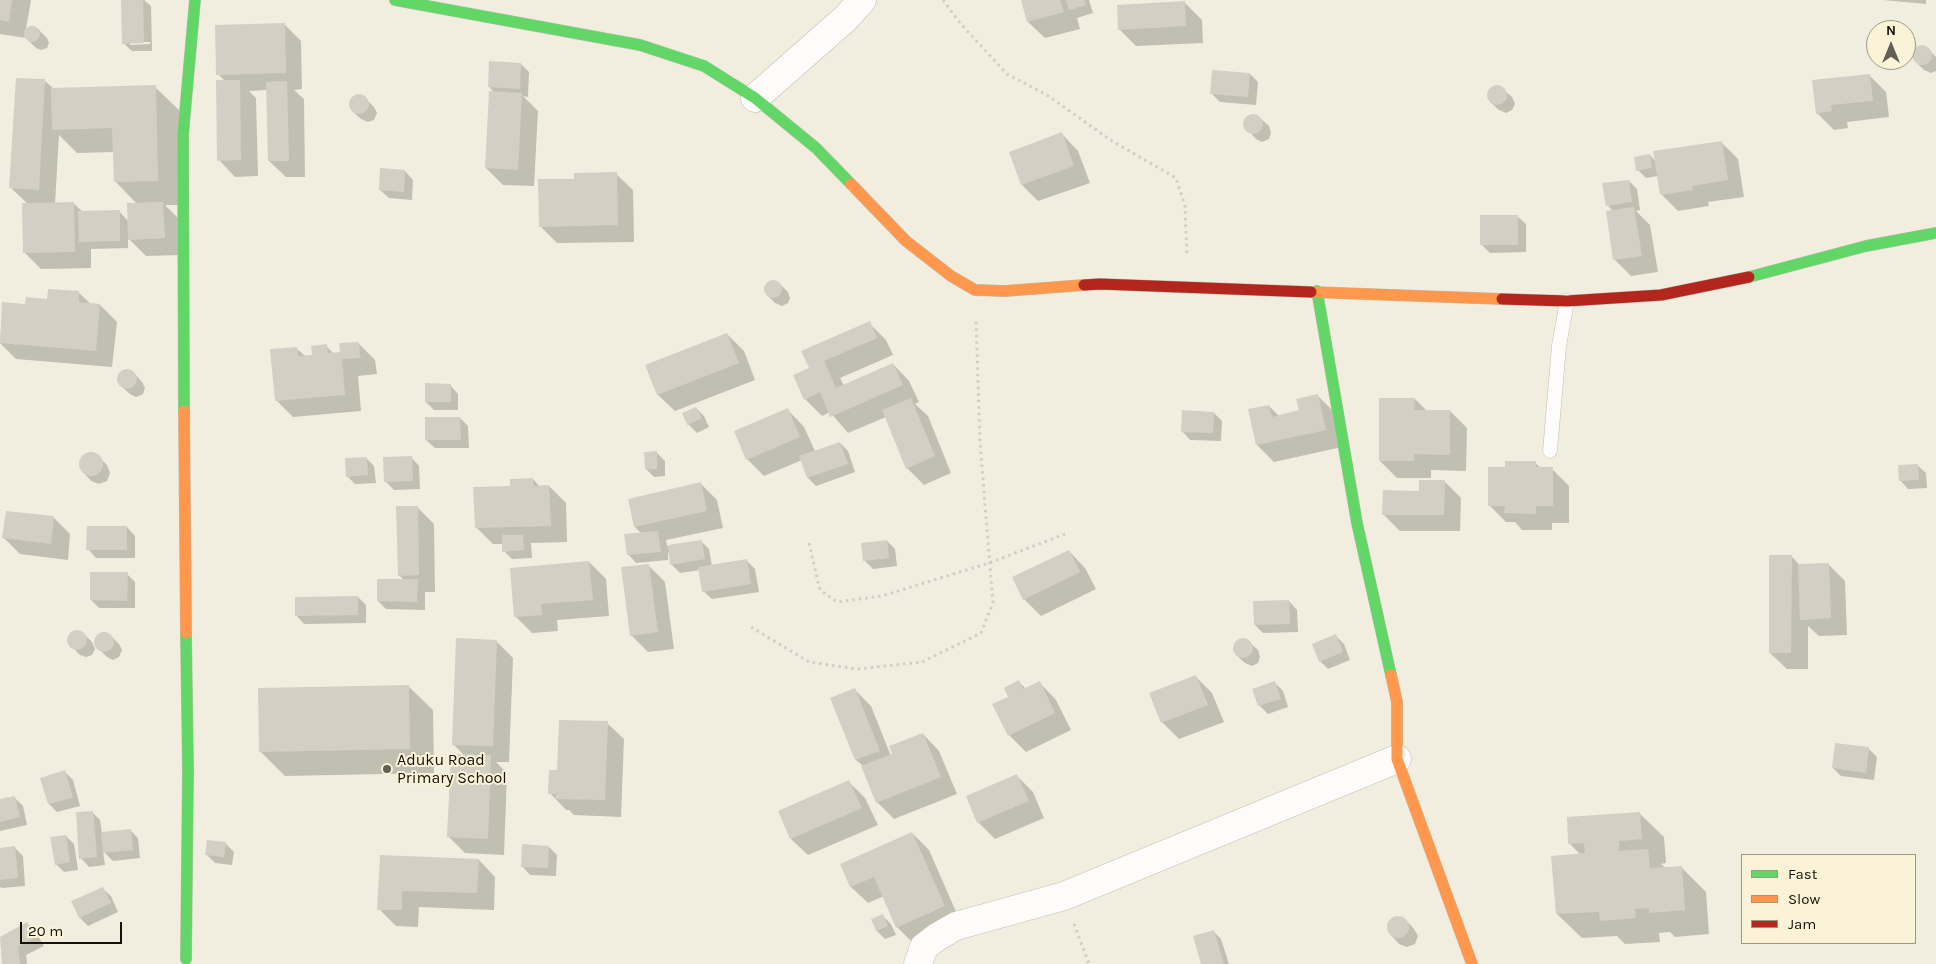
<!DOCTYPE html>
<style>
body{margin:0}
#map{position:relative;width:1936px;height:964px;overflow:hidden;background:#f2eedf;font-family:Karla,sans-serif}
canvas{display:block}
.legend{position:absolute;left:1741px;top:854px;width:175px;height:90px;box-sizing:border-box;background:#faf3d7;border:1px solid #9e9985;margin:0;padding:6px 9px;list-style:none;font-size:15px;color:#151209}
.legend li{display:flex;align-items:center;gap:10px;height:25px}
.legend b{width:25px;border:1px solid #9e9985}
.north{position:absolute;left:1866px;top:20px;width:50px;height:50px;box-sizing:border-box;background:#faf3d7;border:1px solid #9e9985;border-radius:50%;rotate:0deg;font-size:14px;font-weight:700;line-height:20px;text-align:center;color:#151209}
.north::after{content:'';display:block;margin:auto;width:18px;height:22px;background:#625f54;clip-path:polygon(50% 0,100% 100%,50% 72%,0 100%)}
.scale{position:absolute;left:20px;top:922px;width:102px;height:22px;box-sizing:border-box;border:2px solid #151209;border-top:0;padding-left:6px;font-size:15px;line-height:18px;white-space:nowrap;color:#151209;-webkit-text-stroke:4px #faf3d7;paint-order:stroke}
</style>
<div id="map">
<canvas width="1936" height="964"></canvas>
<ul class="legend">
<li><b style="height:6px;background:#63d668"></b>Fast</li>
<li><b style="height:6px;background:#ff974d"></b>Slow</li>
<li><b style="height:6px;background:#b3261e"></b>Jam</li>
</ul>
<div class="north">N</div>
<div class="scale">20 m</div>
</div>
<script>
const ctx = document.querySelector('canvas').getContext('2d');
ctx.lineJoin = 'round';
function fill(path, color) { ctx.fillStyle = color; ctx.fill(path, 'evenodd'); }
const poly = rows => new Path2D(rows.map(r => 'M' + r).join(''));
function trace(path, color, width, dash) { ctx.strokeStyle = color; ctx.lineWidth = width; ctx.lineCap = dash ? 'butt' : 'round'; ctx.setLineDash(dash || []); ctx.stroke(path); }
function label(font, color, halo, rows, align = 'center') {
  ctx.font = font + ' Karla,sans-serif'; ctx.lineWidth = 4; ctx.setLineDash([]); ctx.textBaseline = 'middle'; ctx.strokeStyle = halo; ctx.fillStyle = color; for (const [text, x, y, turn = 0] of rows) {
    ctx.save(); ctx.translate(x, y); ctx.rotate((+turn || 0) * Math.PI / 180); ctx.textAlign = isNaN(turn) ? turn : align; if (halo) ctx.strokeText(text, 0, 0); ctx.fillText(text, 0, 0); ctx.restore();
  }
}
fill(poly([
 [0,0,31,0,26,29,32,26,38,29,47,38,49,43,47,48,41,50,36,48,26,38,0,34],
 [122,0,144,0,151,6,152,51,132,51,123,43],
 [130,42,150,42,150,44,130,45],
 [1022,0,1089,0,1093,13,1077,18,1080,29,1045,38,1028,22],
 [1883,0,1926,0,1926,4],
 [1185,3,1202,20,1203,43,1136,46,1119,29],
 [284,24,301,41,302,89,294,90,304,99,305,177,286,177,269,161,267,90,249,91,256,98,258,176,235,177,219,160,225,81,218,74],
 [1922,46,1928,49,1936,57,1936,71,1931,73,1924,70,1916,62,1913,55,1915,49],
 [521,64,529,72,528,97,523,96,538,111,534,186,503,185,486,168,495,93,489,87],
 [1250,74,1258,82,1256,105,1220,102,1211,93],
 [1869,75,1886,92,1889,117,1847,122,1848,128,1834,130,1817,113],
 [45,81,54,89,155,87,180,111,182,205,165,205,180,220,181,255,146,256,128,238,128,248,91,249,91,268,41,269,25,253,28,204,10,187],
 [59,135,77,153,114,152,115,181,137,204,128,221,119,211,83,212,73,203,55,204],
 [1497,86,1503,89,1512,97,1515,104,1512,110,1506,113,1499,110,1490,102,1487,95,1490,89],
 [359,95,365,98,374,107,377,113,374,120,368,122,361,119,352,111,350,104,352,98],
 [1253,115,1260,118,1269,126,1271,133,1269,139,1262,142,1256,139,1248,130,1244,124,1247,117],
 [1062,134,1078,151,1090,183,1038,201,1022,185],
 [1721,142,1738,159,1744,197,1708,202,1709,206,1678,211,1661,194,1658,176,1646,178,1638,170,1650,155,1656,162],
 [405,171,413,180,412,200,389,198,380,190],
 [616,174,633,190,634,242,557,243,540,226,575,180],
 [1629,181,1637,189,1640,210,1636,211,1650,225,1658,272,1631,276,1614,259,1613,211,1608,206],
 [1517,216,1526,224,1526,252,1490,253,1482,245],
 [773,280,779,283,788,292,790,298,788,303,782,306,775,303,767,295,764,289,767,283],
 [79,293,91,304,100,305,117,322,112,367,16,359,0,343,3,304,26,305],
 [869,323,886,340,893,355,840,378,844,386,893,364,909,381,919,402,915,404,928,416,951,473,924,485,907,468,886,417,848,433,830,412,822,416,805,399,811,369],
 [727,334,744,351,755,380,675,411,658,395,647,366],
 [358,343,375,360,377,374,358,376,361,411,293,417,276,400,296,348,305,356,313,356,326,346,334,354,341,353],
 [127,371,134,373,142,382,145,388,143,394,136,397,130,394,121,386,118,379,121,373],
 [450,385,458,394,458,410,434,410,426,402],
 [1318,396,1334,412,1342,447,1274,462,1257,445,1269,406,1279,416,1301,411],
 [1415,399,1427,411,1450,411,1467,428,1466,471,1431,470,1431,478,1397,478,1380,461],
 [696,408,704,416,709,427,697,433,688,424,683,414],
 [788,410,804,427,815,451,840,443,848,451,855,472,816,486,808,478,802,460,764,476,747,459,736,431],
 [1214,413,1222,421,1221,441,1190,440,1182,431],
 [460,418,468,426,469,448,435,448,426,440],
 [656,452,665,461,665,476,654,477,646,469],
 [90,453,99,457,107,465,110,473,107,481,99,484,91,481,83,472,80,464,83,457],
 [411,457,419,466,420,489,394,490,386,482],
 [366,458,374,466,376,483,355,484,347,476],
 [1535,463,1542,469,1552,469,1569,486,1569,523,1552,523,1552,530,1522,530,1515,522,1506,522,1489,505,1506,468],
 [1917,465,1926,473,1927,488,1908,489,1900,480],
 [533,479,540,487,549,486,566,503,567,542,531,543,532,558,512,559,504,551,503,544,493,544,476,527],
 [1444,481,1461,498,1460,531,1400,531,1383,514,1420,492],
 [701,484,717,500,723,528,666,540,667,546,701,541,709,549,712,566,747,561,755,569,759,592,712,599,703,591,700,570,680,573,672,565,670,552,668,553,668,560,636,563,628,554,642,534,635,527],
 [417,507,434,524,435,592,425,592,425,610,386,609,378,601,404,580,399,575],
 [53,517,70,534,68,560,20,554,4,538],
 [127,527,135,536,135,558,96,558,88,549],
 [887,541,895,549,897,566,873,569,865,561],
 [1069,551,1085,568,1096,589,1041,616,1024,599,1014,578],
 [1791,556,1800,565,1828,564,1845,581,1847,635,1819,636,1808,626,1808,669,1787,669,1770,653],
 [589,562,606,579,609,616,557,620,558,631,532,633,515,616],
 [648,565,665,582,674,649,648,652,631,635],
 [127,574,135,582,135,608,99,608,91,600],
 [358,597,366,605,366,623,304,624,296,615],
 [1289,601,1297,610,1298,632,1263,633,1255,625],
 [77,631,83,633,92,642,95,649,92,655,86,657,80,655,71,646,68,640,71,633],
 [104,632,111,636,119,644,122,650,119,657,113,660,107,657,98,648,96,641,98,635],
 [1336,636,1344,644,1350,660,1328,669,1320,661],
 [1242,639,1249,642,1258,650,1260,657,1258,663,1252,666,1245,663,1236,655,1234,648,1236,642],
 [496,641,513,658,509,762,496,762,507,773,504,855,465,853,449,837,465,756,454,745],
 [1196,677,1212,693,1224,722,1179,739,1162,722],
 [1019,682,1026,689,1040,683,1056,700,1071,730,1026,752,1009,735,1010,698],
 [1275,683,1283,691,1288,707,1268,714,1259,705],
 [408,686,433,710,434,773,285,776,260,751],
 [855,690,871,706,891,756,923,734,939,751,957,794,894,819,877,802,862,765,856,760,832,698],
 [607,723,624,739,621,817,574,815,569,810,566,810,550,793],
 [1869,749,1877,757,1874,780,1841,776,1833,768],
 [65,772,73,780,80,806,57,812,49,804],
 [1016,775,1033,792,1044,818,995,839,978,822],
 [848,781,865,798,878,825,808,855,791,839,779,811],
 [14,797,23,806,27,825,0,831,0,800],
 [92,812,100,820,102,833,130,830,138,838,140,858,113,861,103,851,105,865,89,867,81,858],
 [1639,813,1664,837,1666,863,1661,864,1666,868,1681,867,1706,892,1709,934,1675,937,1670,932,1659,933,1660,942,1625,944,1617,936,1582,938,1557,914,1581,855,1570,844],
 [912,833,929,850,961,923,914,944,897,927,884,896,868,903,851,887,842,864],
 [66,836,74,844,78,870,64,872,56,864],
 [225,843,234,852,232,865,215,863,207,855],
 [14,847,23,856,25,886,2,888,0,887,0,849],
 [549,847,557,855,556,876,530,875,522,866],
 [381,856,479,860,495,877,494,910,419,907,418,927,396,926,379,909],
 [102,888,111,896,118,912,88,926,80,918,73,902],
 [882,915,891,924,896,935,885,939,877,931],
 [1398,917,1406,920,1414,929,1418,936,1415,944,1407,947,1399,944,1391,935,1387,927,1390,920],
 [27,923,35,931,44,946,26,955,27,964,4,964],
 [1213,931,1221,939,1229,964,1203,964]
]), '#0003');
fill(poly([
 [0,0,12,0,9,22,0,20],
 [121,0,143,0,144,43,122,44],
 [1021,0,1060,0,1064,12,1027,22],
 [1066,0,1084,0,1086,5,1069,10],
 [1185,1,1186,26,1118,30,1117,5],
 [285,23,286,73,216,75,215,25],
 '24 34a8 8 0 1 1 16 0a8 8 0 1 1-16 0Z',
 '1912 55a10 10 0 1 1 20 0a10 10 0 1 1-20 0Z',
 [489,61,521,63,520,89,488,87],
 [1212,70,1250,73,1248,97,1210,94],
 [1870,74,1873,101,1831,105,1832,111,1816,114,1812,80],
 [16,78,45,79,39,190,9,188],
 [216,80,240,80,241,160,217,161],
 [287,81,289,161,268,161,266,82],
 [156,85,158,181,114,182,112,128,52,130,51,88],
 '1487 95a10 10 0 1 1 20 0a10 10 0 1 1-20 0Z',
 [489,91,522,93,518,170,485,168],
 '349 104a10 10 0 1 1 20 0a10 10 0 1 1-20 0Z',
 '1243 124a10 10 0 1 1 20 0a10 10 0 1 1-20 0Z',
 [1062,132,1074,166,1021,185,1009,152],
 [1722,141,1728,180,1692,186,1693,190,1660,195,1653,151],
 [1650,154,1652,168,1636,171,1634,157],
 [380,168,405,170,404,192,379,190],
 [617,172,618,225,539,227,538,179,574,179,574,173],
 [1629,180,1632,202,1606,206,1602,183],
 [74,202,75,252,23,253,22,203],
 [163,202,165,238,128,240,127,203],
 [1634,207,1642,256,1613,260,1606,211],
 [120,210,120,241,79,242,78,211],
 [1480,215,1518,215,1518,245,1480,245],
 '764 289a9 9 0 1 1 18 0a9 9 0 1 1-18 0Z',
 [48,289,79,291,79,302,100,304,96,351,0,343,2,302,25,304,26,297,47,299],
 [870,321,877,338,824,361,836,388,893,363,903,385,830,417,820,392,804,400,793,375,809,368,801,351],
 [727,333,739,363,657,395,645,365],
 [359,342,360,358,342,359,345,395,275,401,270,349,297,347,298,356,312,355,311,346,327,344,328,353,340,352,339,343],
 '117 379a10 10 0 1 1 20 0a10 10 0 1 1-20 0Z',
 [425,383,451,384,451,402,425,402],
 [1318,394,1326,430,1256,445,1248,409,1269,405,1272,417,1299,410,1296,399],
 [911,398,935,456,906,469,882,410],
 [1379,398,1415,398,1414,410,1450,410,1450,455,1414,454,1414,461,1379,461],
 [696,407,702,418,687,425,682,413],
 [788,408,800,437,746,460,734,431],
 [1182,410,1214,412,1213,433,1181,432],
 [425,417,460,417,461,440,425,440],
 [840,442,848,464,807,478,799,456],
 [657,451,657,469,645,469,644,452],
 '79 464a12 12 0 1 1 24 0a12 12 0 1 1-24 0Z',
 [412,456,413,481,384,482,383,457],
 [367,457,368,475,346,477,345,458],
 [1505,461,1536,461,1536,467,1553,467,1553,506,1536,506,1536,514,1504,513,1505,506,1488,506,1488,467,1505,467],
 [1918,464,1919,480,1899,481,1898,465],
 [533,478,534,486,549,485,551,526,475,528,473,487,510,486,510,479],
 [1419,480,1445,480,1444,515,1382,515,1383,490,1419,491],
 [701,482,707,511,634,527,628,499],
 [396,506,418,506,419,575,398,576],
 [6,511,54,516,51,544,2,538],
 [87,526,127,526,127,550,86,550],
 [658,531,661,552,627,555,624,534],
 [502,535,523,535,524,550,502,552],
 [702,540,705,559,670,565,668,545],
 [887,540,889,558,863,561,861,543],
 [1069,550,1080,572,1023,600,1012,577],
 [1769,555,1792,555,1791,653,1769,653],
 [747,559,751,584,702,592,698,567],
 [589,561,593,600,541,604,542,615,514,617,510,568],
 [1829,563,1831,618,1800,620,1798,564],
 [649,564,658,632,630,636,621,567],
 [90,572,128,572,127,601,90,600],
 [377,579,418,579,417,602,377,601],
 [358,596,358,615,295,616,295,597],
 [1289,600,1290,624,1254,625,1253,601],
 '67 640a10 10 0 1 1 20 0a10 10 0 1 1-20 0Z',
 '94 642a10 10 0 1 1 20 0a10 10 0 1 1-20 0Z',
 [1336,634,1343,652,1319,662,1312,644],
 [456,638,497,640,493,746,452,745],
 '1233 648a10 10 0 1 1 20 0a10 10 0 1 1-20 0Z',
 [1196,675,1208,705,1161,723,1149,693],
 [1019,680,1023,689,1040,681,1055,713,1008,736,992,704,1008,697,1004,688],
 [1275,681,1281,699,1258,706,1252,689],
 [409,685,410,749,259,752,258,688],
 [855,688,880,751,855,760,830,698],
 [559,720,608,721,605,800,556,799,556,794,548,794,549,770,557,770],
 [923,733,941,777,876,803,861,766,892,754,889,746],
 [1835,743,1869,747,1866,773,1832,768],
 [451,754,491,755,488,839,447,837],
 [65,770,73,798,48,804,40,778],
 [1017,774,1029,801,977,823,966,796],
 [849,780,862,808,790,839,778,811],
 [15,796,20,817,0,822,0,799],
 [93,811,97,857,79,859,76,812],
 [1640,812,1642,839,1619,841,1619,851,1648,849,1650,868,1682,866,1685,910,1649,913,1649,908,1635,909,1636,918,1600,921,1599,912,1556,914,1551,856,1585,853,1584,843,1568,844,1567,817],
 [131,829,133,850,103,853,101,832],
 [912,832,945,906,896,928,874,877,850,887,840,864],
 [66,835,70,862,55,865,50,837],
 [207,840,226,842,224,857,205,855],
 [522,844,549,846,548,868,521,867],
 [15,846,18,878,0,880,0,848],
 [380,855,479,859,477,893,402,891,402,910,377,910],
 [103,887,111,903,79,918,71,901],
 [883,914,888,926,876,931,871,919],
 '1387 927a11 11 0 1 1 22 0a11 11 0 1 1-22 0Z',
 [27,922,36,937,18,947,20,964,2,964,0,937],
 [1214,930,1224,964,1201,964,1193,936]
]), '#d4cfc4');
const lane = poly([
 [1550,451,1559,346,1567,301]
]);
const street = poly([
 [755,98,846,18,862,0],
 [918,964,924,947,937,937,956,926,1064,896,1397,759]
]);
const fast = poly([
 [395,0,640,45,704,66,755,98,816,148,851,184],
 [1749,277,1866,246,1936,233],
 [1317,291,1357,523,1391,675],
 [184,411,183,135,195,0],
 [186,959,188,770,186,633]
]);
const slow = poly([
 [851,184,906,241,951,276,975,290,1005,291,1084,285],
 [1311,292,1502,299],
 [184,411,186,633],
 [1391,675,1397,702,1397,759,1472,964]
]);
const jam = poly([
 [1084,285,1100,284,1311,292],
 [1502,299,1567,301,1661,295,1749,277]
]);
trace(lane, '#c2bfb3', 15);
trace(street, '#c2bfb3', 29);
trace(fast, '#c2bfb3', 12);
trace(slow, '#c2bfb3', 12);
trace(jam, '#c2bfb3', 12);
trace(poly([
 [943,0,960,23,1007,74,1047,95,1112,141,1176,178,1185,206,1187,257],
 [809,543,820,590,837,602,882,596,989,563,1065,534],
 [751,627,809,662,857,669,922,662,981,633,993,603,980,442,976,320],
 [1074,924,1089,964]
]), '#cfceca', 3, [2.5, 4]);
trace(lane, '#fdfcfa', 14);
trace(street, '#fdfcfa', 28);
trace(fast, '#63d668', 11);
trace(slow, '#ff974d', 11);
trace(jam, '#b3261e', 11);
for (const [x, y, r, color] of [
 [387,769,5,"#625f54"]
]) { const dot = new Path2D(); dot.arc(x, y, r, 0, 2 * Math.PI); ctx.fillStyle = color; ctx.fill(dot); trace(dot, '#faf3d7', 2); }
label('16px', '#151209', '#faf3d7', [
 ["Aduku Road",397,760],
 ["Primary School",397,778]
], 'left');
</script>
